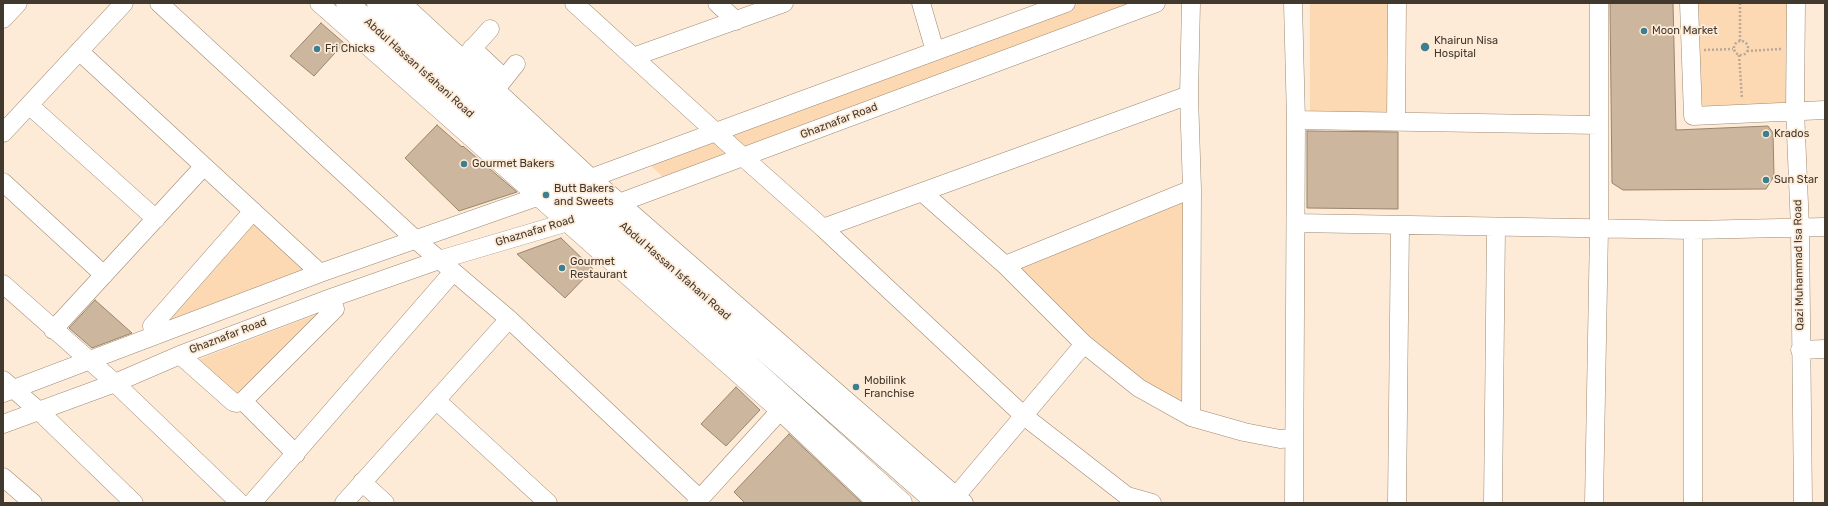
<!DOCTYPE html>
<style>
body{margin:0}
#map{position:relative;width:1828px;height:506px;overflow:hidden;background:#feebd7;font-family:Rubik,sans-serif}
canvas{display:block}
.frame{position:absolute;inset:0;border:4px solid #42392e;pointer-events:none}
</style>
<div id="map">
<canvas width="1828" height="506"></canvas>
<div class="frame"></div>
</div>
<script>
const ctx = document.querySelector('canvas').getContext('2d');
ctx.lineJoin = 'round';
function fill(path, color) { ctx.fillStyle = color; ctx.fill(path, 'evenodd'); }
const poly = rows => new Path2D(rows.map(r => 'M' + r).join(''));
function trace(path, color, width, dash) { ctx.strokeStyle = color; ctx.lineWidth = width; ctx.lineCap = dash ? 'butt' : 'round'; ctx.setLineDash(dash || []); ctx.stroke(path); }
function label(font, color, halo, rows, align = 'center') {
  ctx.font = font + ' Rubik,sans-serif'; ctx.lineWidth = 3.5; ctx.setLineDash([]); ctx.textBaseline = 'middle'; ctx.strokeStyle = halo; ctx.fillStyle = color; for (const [text, x, y, turn = 0] of rows) {
    ctx.save(); ctx.translate(x, y); ctx.rotate((+turn || 0) * Math.PI / 180); ctx.textAlign = isNaN(turn) ? turn : align; if (halo) ctx.strokeText(text, 0, 0); ctx.fillText(text, 0, 0); ctx.restore();
  }
}
fill(poly([
 [1066,3,1150,3,670,184,644,159],
 [1310,3,1391,3,1390,112,1310,112],
 [1695,3,1790,3,1791,104,1697,109],
 [1192,189,1191,417,1139,388,1005,265],
 [251,217,306,271,174,323,160,322],
 [333,308,236,399,192,362]
]), '#fcd9b2');
const building = poly([
 [1610,3,1673,3,1676,130,1768,126,1773,133,1774,176,1766,189,1623,190,1612,183,1610,3],
 [321,23,344,43,314,76,290,56,321,23],
 [437,125,462,147,463,146,517,192,459,211,405,158,437,125],
 [1307,131,1398,132,1398,209,1307,208,1307,131],
 [561,238,593,269,565,298,517,254,561,238],
 [95,300,132,333,92,348,69,328,95,300],
 [736,387,760,410,726,446,701,424,736,387],
 [789,434,862,503,745,503,734,492,789,434]
]);
fill(building, '#ccb69d');
trace(building, '#99846c', 1);
const minor = poly([
 [159,3,416,240,509,319,700,499],
 [319,3,780,411,877,503],
 [402,3,591,178,964,503],
 [574,3,743,157,823,228,1024,416,1127,496,1152,503],
 [717,3,736,21],
 [921,3,935,51],
 [1293,3,1296,120,1294,503],
 [1689,3,1693,116,1825,110],
 [1796,3,1795,110,1800,228,1803,503],
 [3,19,18,3],
 [472,48,504,78],
 [79,51,320,273],
 [633,57,784,3],
 [455,68,490,29],
 [488,99,516,64],
 [29,105,156,219],
 [1296,120,1599,125],
 [1396,121,1397,3],
 [3,133,124,3],
 [3,182,104,275],
 [922,192,1005,265,1084,344,1139,388,1191,417,1192,189,1189,95,1191,3],
 [1296,223,1693,230,1825,227],
 [823,228,1189,95],
 [1693,230,1693,503],
 [1005,265,1192,189],
 [3,284,115,383,240,503],
 [53,330,204,166],
 [154,336,152,326,253,211],
 [1800,350,1825,349],
 [180,355,233,402,237,403,243,401,335,309,331,298],
 [3,380,39,411,134,503],
 [3,393,320,273,591,178,1066,3],
 [243,401,296,454],
 [437,401,548,503],
 [1191,417,1244,432,1280,439,1293,438],
 [3,424,115,383,180,355,331,298,439,260,568,222,1156,3],
 [3,477,33,503],
 [362,482,385,503],
 [252,503,453,272],
 [344,503,509,319],
 [696,503,787,403],
 [950,503,1084,344],
 [1397,503,1400,225],
 [1493,503,1496,227],
 [1594,503,1599,229,1599,3]
]);
const major = poly([
 [347,3,901,503],
 [378,3,576,184,938,503]
]);
trace(minor, '#9e8971', 19);
trace(major, '#9e8971', 23);
trace(poly([
 [1740,3,1740,41],
 '1734 48a7 7 0 1 1 14 0a7 7 0 1 1-14 0Z',
 [1704,50,1733,49],
 [1747,51,1781,49],
 [1739,55,1742,99]
]), '#b8a998', 2.5, [2, 2]);
trace(minor, '#fff', 18);
trace(major, '#fff', 22);
for (const [x, y, r, color] of [
 [1644,31,4,"#3e7e91"],
 [1425,47,5,"#3e7e91"],
 [317,49,4,"#3e7e91"],
 [1766,134,4,"#3e7e91"],
 [464,164,4,"#3e7e91"],
 [1766,180,4,"#3e7e91"],
 [546,195,4,"#3e7e91"],
 [562,268,4,"#3e7e91"],
 [856,387,4,"#3e7e91"]
]) { const dot = new Path2D(); dot.arc(x, y, r, 0, 2 * Math.PI); ctx.fillStyle = color; ctx.fill(dot); trace(dot, '#feebd7', 1.5); }
label('11px', '#42392e', '#feebd7', [
 ["Moon Market",1652,31],
 ["Khairun Nisa",1434,41],
 ["Hospital",1434,54],
 ["Fri Chicks",325,49],
 ["Krados",1774,134],
 ["Gourmet Bakers",472,164],
 ["Sun Star",1774,180],
 ["Butt Bakers",554,189],
 ["and Sweets",554,202],
 ["Gourmet",570,262],
 ["Restaurant",570,275],
 ["Mobilink",864,381],
 ["Franchise",864,394]
], 'left');
label('11px', '#42392e', '#feebd7', [
 ["Abdul Hassan Isfahani Road",419,68,42],
 ["Ghaznafar Road",839,121,-21],
 ["Ghaznafar Road",535,231,-17],
 ["Qazi Muhammad Isa Road",1799,265,-91],
 ["Abdul Hassan Isfahani Road",675,271,41],
 ["Ghaznafar Road",228,336,-21]
]);
</script>
